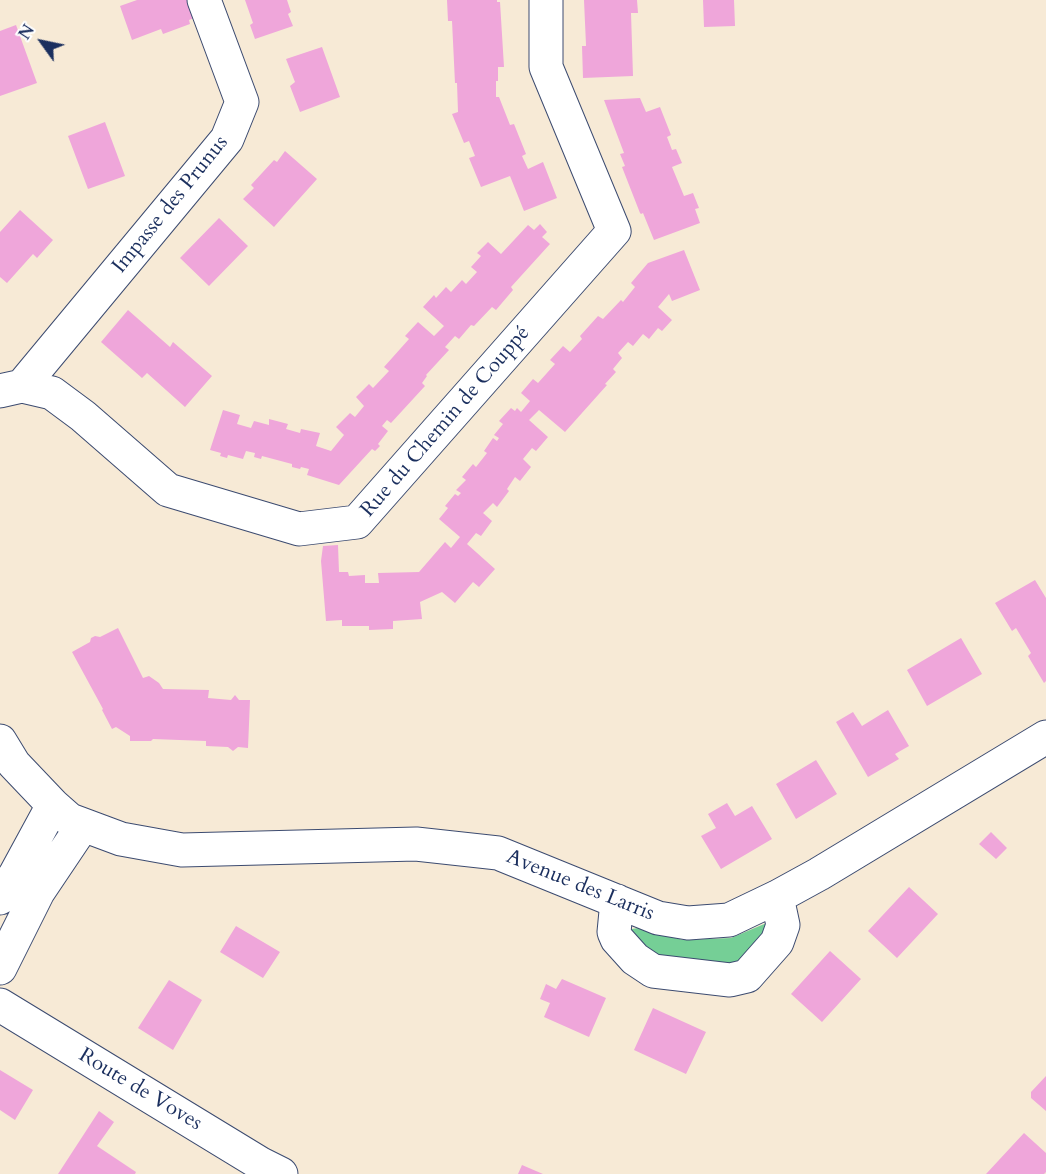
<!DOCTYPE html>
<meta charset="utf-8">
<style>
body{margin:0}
#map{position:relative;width:1046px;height:1174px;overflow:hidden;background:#f7ead6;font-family:Cardo,serif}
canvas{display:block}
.north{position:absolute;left:12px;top:12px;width:60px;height:60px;-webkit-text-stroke:4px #fff;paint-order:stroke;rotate:303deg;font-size:16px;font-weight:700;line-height:24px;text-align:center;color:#1b2f5e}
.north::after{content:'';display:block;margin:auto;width:21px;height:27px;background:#1b2f5e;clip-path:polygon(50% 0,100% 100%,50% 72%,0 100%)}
</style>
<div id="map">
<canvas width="1046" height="1174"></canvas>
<div class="north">N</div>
</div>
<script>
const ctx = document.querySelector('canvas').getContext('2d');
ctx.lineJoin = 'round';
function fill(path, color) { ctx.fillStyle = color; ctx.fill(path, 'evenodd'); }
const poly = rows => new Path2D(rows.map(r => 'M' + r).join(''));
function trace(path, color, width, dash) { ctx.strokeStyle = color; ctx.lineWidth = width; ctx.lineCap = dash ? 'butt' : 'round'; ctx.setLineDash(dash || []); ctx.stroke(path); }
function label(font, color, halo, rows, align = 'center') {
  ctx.font = font + ' Cardo,serif'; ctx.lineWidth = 6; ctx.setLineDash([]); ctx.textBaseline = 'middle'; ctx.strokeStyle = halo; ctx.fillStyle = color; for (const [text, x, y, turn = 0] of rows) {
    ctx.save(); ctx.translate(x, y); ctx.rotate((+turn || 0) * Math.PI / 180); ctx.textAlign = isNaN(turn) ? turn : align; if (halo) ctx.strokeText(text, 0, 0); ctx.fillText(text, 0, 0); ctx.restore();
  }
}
fill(poly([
 [769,922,774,923,748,958,729,968,658,956,632,935,632,929,638,928,683,940,731,938]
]), '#75cf96');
fill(poly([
 [137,0,197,0,202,15,189,20,190,24,163,34,161,29,132,40,120,6],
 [245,0,287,0,291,12,288,14,293,26,255,39,250,25,253,23],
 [447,0,497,0,497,2,500,2,504,67,498,67,498,81,496,81,496,97,499,97,510,125,514,124,526,154,522,156,528,169,543,162,557,198,524,211,510,176,481,187,469,158,475,156,469,141,464,143,452,114,458,112,457,83,455,83,452,21,448,21],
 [584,0,637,0,638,13,631,13,633,76,583,78,582,46,586,46,586,45],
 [703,0,734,0,735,26,704,27],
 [16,25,37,83,0,96,0,31],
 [322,47,340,97,300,112,290,86,295,82,286,59],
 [640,98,646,112,660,107,671,135,667,137,672,150,676,149,682,163,672,167,684,196,693,193,699,208,695,209,700,223,654,240,643,213,641,214,640,213,622,167,625,166,620,154,624,153,604,100],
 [105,122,125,176,88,189,68,136],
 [285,151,317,179,274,227,243,199,254,188,251,185,274,160,277,162],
 [20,210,53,240,37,258,33,254,7,283,0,277,0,232],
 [219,218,248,246,209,286,180,258],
 [540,224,547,232,542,237,550,244,511,287,513,290,496,310,492,307,474,326,471,325,459,339,455,336,445,347,449,350,426,375,427,376,422,383,425,386,391,423,387,420,382,426,388,431,378,444,380,446,375,451,372,449,339,485,307,475,309,469,301,467,300,469,292,467,292,464,262,456,261,459,254,457,255,453,246,451,243,459,228,455,227,458,220,456,221,453,210,450,223,410,240,415,237,424,251,428,254,421,269,425,269,419,288,424,286,429,300,433,301,429,320,433,316,446,331,451,344,435,336,427,350,413,355,417,364,406,356,397,369,384,373,388,389,371,384,367,409,339,405,336,418,322,434,336,444,326,423,307,434,295,436,298,446,287,451,292,462,280,466,284,477,272,471,267,481,256,477,253,488,242,501,254,528,225,534,230],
 [684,250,700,290,672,301,669,294,658,307,672,320,662,331,658,328,649,339,643,334,633,346,628,342,618,353,622,358,613,369,616,372,605,384,607,385,565,432,539,410,529,420,548,437,536,451,532,448,523,459,531,467,520,481,515,477,507,489,509,491,497,507,493,503,483,513,492,521,481,536,476,533,467,544,495,569,479,587,473,582,455,603,442,592,420,602,422,619,393,621,393,629,369,630,369,626,342,626,342,620,326,621,321,561,323,546,338,545,339,572,348,572,349,576,365,575,365,583,379,583,378,573,419,572,445,542,451,548,460,537,439,519,448,508,445,506,455,494,458,496,461,493,456,490,466,480,462,477,473,464,476,467,487,453,484,451,493,438,497,441,499,438,494,435,503,424,499,421,511,408,515,411,517,408,521,412,530,401,521,393,533,379,538,383,555,364,550,360,563,346,570,352,582,339,580,336,598,316,603,319,621,300,623,302,635,287,631,283,648,263],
 [128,310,170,347,173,342,212,376,185,407,147,373,142,378,101,342],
 [1035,580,1046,598,1046,681,1044,683,1028,656,1031,653,1016,628,1012,631,995,603],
 [118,628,143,678,149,676,159,683,163,689,209,690,208,698,231,700,235,695,239,700,250,700,248,748,238,747,233,751,228,747,206,746,206,741,153,739,151,741,130,741,130,736,116,727,112,729,102,710,103,709,72,652,90,642,91,638,95,636,100,637],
 [961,638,982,674,927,706,907,670],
 [888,710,909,746,895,754,899,759,868,777,836,722,853,712,862,726],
 [816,760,837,794,796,819,776,784],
 [727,803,735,816,752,806,772,839,721,869,701,836,716,828,708,814],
 [991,832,1007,848,996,859,979,844],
 [909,887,938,914,897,958,868,931],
 [236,926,280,952,263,978,220,952],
 [830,951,861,979,822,1022,791,994],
 [562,979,606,998,589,1037,544,1017,550,1003,540,999,546,984,556,989],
 [169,980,202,1000,173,1050,138,1028],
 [653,1008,706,1032,686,1074,634,1050],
 [0,1070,33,1090,15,1120,0,1110],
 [1046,1076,1046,1111,1031,1098,1031,1092],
 [99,1111,114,1122,97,1146,136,1172,135,1174,58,1174],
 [1024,1133,1046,1153,1046,1172,1044,1174,986,1174],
 [522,1165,543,1174,518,1174]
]), '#efa6da');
const minor = poly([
 [22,386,227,139,242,102,204,0],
 [0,391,22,386,52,393,83,416,168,490,299,529,357,522,614,231,546,67,546,0],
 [0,741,14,764,53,805,70,820,121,839,182,850,416,844,498,853,658,918,688,923,729,920,777,897,819,874,1046,737],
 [0,898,15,875,53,805],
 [617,901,614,932,617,939,635,959,653,971,730,980,747,976,777,942,783,925,777,897],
 [0,968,38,892,83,825],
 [0,1005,261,1164,281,1174]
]);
trace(minor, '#3c4b70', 35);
trace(minor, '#fff', 33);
label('21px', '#1b2f5e', '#fff', [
 ["Impasse des Prunus",171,205,-51],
 ["Rue du Chemin de Couppé",446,422,-49],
 ["Avenue des Larris",580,886,22],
 ["Route de Voves",140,1090,31]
]);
</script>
